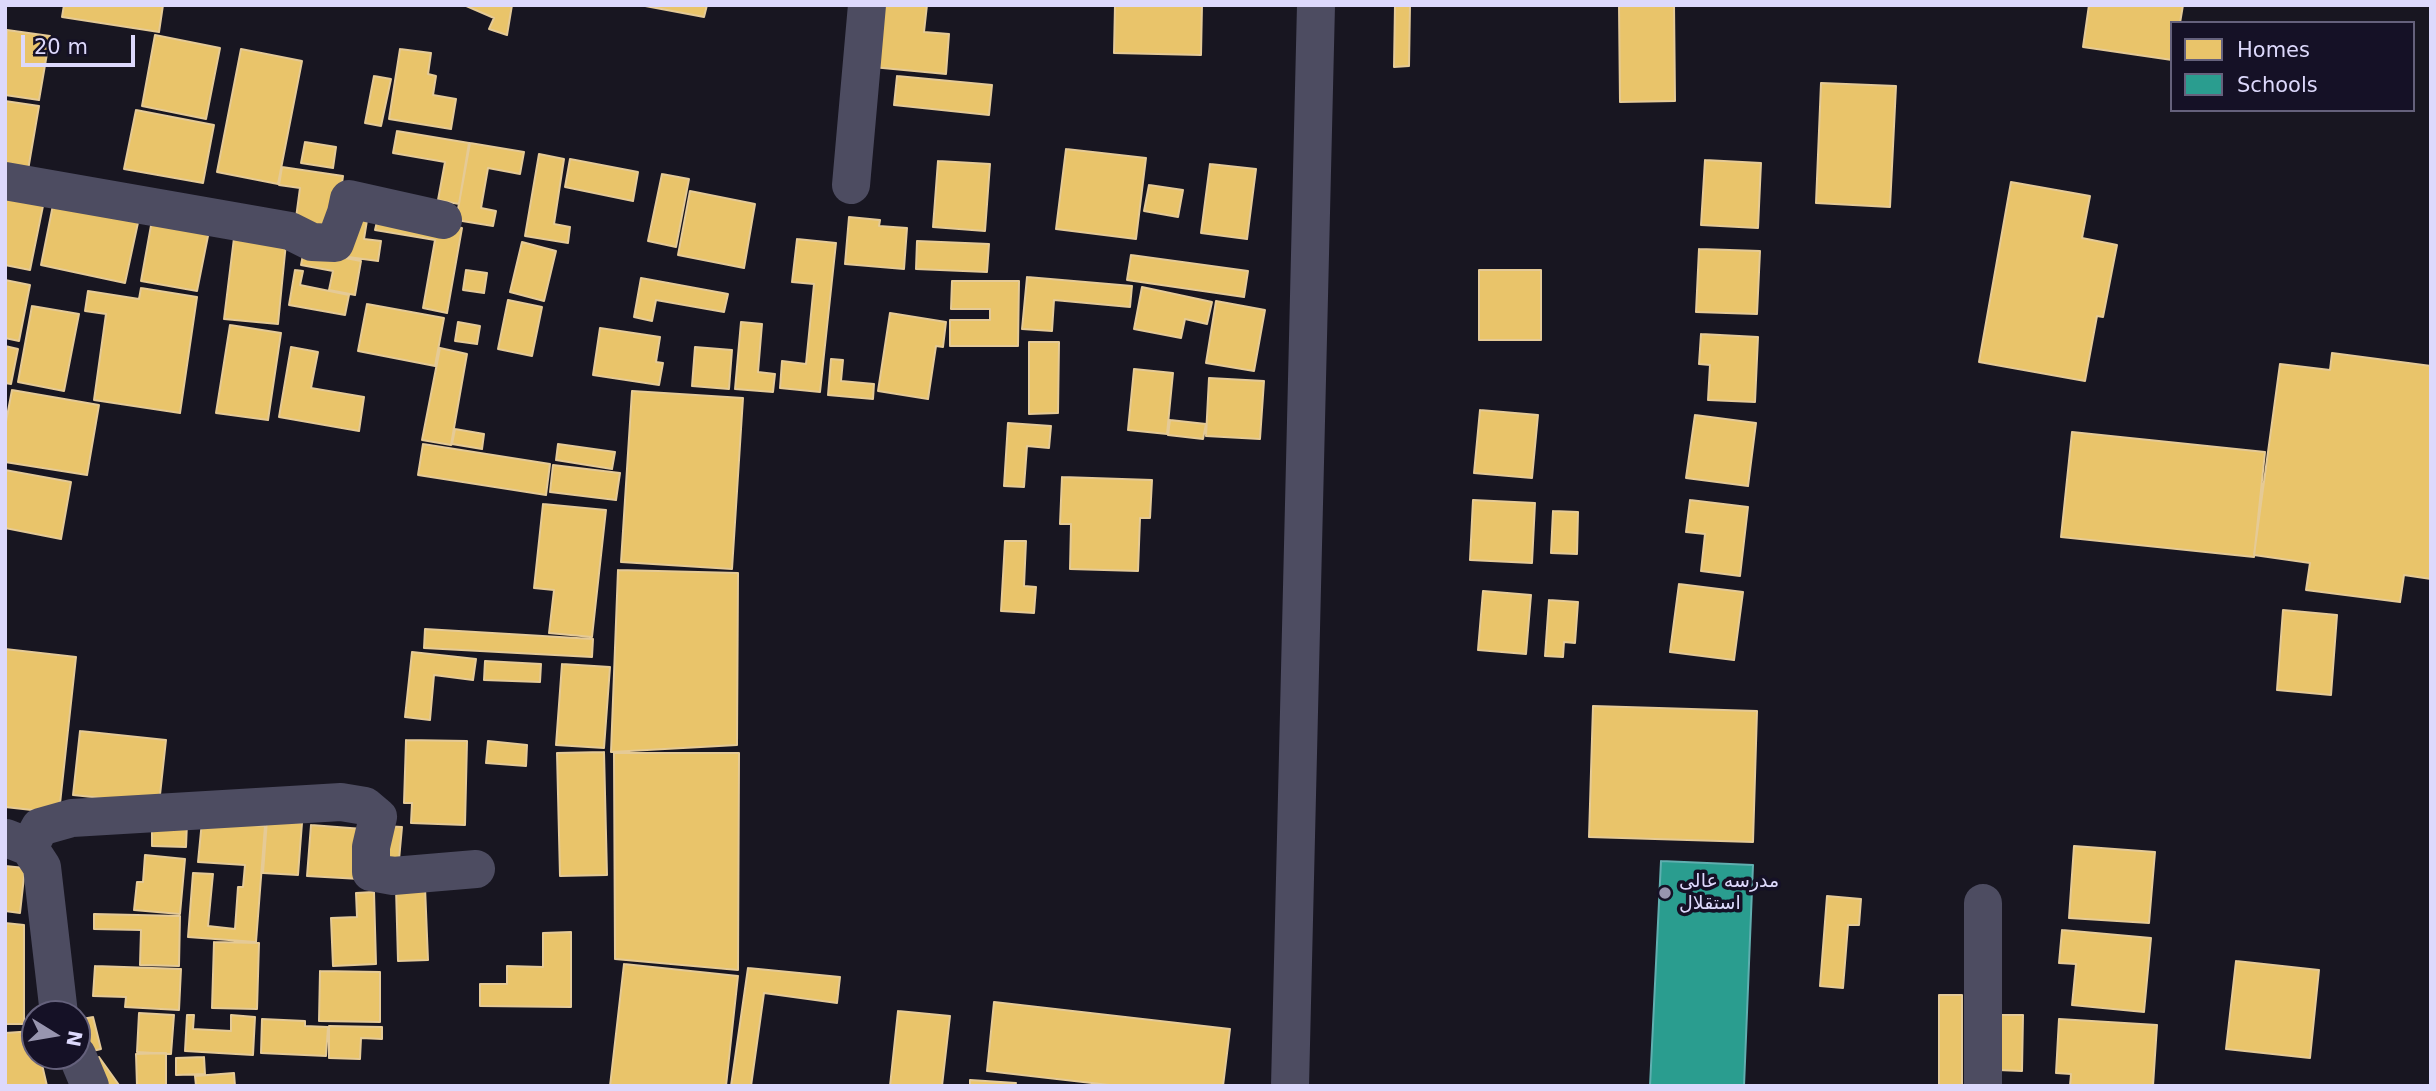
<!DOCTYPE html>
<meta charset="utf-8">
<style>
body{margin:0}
#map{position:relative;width:2436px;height:1091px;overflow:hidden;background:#181621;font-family:"DejaVu Sans",sans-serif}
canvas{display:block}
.frame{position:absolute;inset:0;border:7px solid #ddd9fc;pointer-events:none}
.legend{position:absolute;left:2170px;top:21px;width:245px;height:91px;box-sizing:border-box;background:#151126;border:2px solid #65617c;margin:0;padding:9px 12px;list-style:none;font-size:21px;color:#ddd9fc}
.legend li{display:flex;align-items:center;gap:14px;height:35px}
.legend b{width:35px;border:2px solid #65617c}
.north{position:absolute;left:21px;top:1000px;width:70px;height:70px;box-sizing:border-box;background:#151126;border:2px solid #65617c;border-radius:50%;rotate:101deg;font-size:19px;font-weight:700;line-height:28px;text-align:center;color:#ddd9fc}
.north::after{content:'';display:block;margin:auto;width:24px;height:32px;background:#9895af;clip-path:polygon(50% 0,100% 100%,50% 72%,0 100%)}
.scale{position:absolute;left:21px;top:35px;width:114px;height:32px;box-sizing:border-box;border:4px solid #ddd9fc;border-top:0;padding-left:9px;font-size:21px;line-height:24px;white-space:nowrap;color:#ddd9fc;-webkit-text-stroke:5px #151126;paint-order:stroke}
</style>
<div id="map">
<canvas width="2436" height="1091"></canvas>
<div class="frame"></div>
<ul class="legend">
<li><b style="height:19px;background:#e9c46a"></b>Homes</li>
<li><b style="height:19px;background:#2a9d8f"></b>Schools</li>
</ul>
<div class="north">N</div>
<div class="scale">20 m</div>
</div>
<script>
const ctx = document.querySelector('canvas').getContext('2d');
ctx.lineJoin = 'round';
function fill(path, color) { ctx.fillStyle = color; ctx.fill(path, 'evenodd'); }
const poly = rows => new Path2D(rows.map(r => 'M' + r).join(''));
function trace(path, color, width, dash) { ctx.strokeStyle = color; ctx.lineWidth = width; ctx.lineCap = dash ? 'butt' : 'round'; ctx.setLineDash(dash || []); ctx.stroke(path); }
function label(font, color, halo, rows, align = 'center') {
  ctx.font = font + ' "DejaVu Sans","Noto Naskh Arabic",sans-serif'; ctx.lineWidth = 7; ctx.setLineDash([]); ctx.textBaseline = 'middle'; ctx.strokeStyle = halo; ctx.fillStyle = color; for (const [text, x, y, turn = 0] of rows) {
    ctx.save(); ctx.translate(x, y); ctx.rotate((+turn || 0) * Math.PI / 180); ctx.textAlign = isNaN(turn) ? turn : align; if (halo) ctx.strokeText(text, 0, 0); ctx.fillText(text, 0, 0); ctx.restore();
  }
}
const homes = poly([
 [64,5,163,5,159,32,62,17,64,5],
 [464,5,512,5,507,35,489,29,494,18,464,5],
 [640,5,707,5,704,17,640,5],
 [878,5,927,5,924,32,949,34,946,74,872,67,878,5],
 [1115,5,1202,5,1201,55,1114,53,1115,5],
 [1395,5,1410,5,1409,66,1394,67,1395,5],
 [1619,5,1674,5,1675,101,1620,102,1619,5],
 [2089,5,2183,5,2180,23,2172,23,2172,60,2083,47,2089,5],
 [7,30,50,36,39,100,5,95,7,30],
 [155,35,220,48,206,119,142,106,155,35],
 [241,49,302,61,278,184,217,172,241,49],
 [400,49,431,53,428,74,436,76,433,95,456,99,451,129,389,119,400,49],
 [374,76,391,79,381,126,365,123,374,76],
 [897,76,992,85,989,115,894,105,897,76],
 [1821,83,1896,86,1890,207,1816,203,1821,83],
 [5,101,39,106,27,176,5,172,5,101],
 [136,110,214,125,203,183,124,169,136,110],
 [397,131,469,143,459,204,438,200,445,162,393,153,397,131],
 [305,142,336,147,333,168,301,163,305,142],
 [470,143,524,152,520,174,488,168,481,208,496,211,493,226,456,220,470,143],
 [1066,149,1146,158,1136,239,1056,229,1066,149],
 [539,154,564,159,554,224,570,227,568,243,525,236,539,154],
 [570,159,638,172,633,201,565,187,570,159],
 [1705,160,1761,163,1758,228,1701,225,1705,160],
 [938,161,990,164,985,231,933,227,938,161],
 [1210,164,1256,169,1247,239,1201,233,1210,164],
 [282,167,343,176,335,233,296,218,300,188,279,185,282,167],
 [662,174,689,179,676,247,648,241,662,174],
 [2011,182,2090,196,2082,238,2117,245,2103,317,2097,316,2085,381,1979,362,2011,182],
 [1149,185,1183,190,1178,217,1144,211,1149,185],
 [5,189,45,196,30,270,5,265,5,189],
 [690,191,755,204,744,268,678,255,690,191],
 [54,200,139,218,125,283,41,265,54,200],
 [354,212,368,214,364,239,381,241,378,261,348,257,354,212],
 [379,213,462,228,447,313,423,308,435,240,375,230,379,213],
 [849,217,880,220,879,226,907,228,904,269,845,264,849,217],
 [152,220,209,231,197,291,141,281,152,220],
 [234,238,286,243,278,324,224,319,234,238],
 [797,239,836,243,820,392,780,388,782,361,806,364,814,284,792,282,797,239],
 [917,241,989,244,987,272,916,269,917,241],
 [522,242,556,251,544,301,510,292,522,242],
 [1699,249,1760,251,1757,314,1696,312,1699,249],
 [304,250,361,261,355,295,329,290,333,271,301,265,304,250],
 [1131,255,1248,271,1244,297,1127,280,1131,255],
 [295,270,303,271,300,285,349,295,345,315,289,305,295,270],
 [466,270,487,273,484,293,463,290,466,270],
 [1479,270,1541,270,1541,340,1479,340,1479,270],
 [1027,277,1132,286,1130,307,1054,300,1052,331,1022,329,1027,277],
 [641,278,728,294,724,312,656,300,652,321,634,317,641,278],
 [5,280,30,285,19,341,5,338,5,280],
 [952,281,1019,281,1018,346,950,346,950,320,990,320,990,309,951,309,952,281],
 [1142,287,1212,302,1207,324,1185,319,1181,338,1134,329,1142,287],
 [141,288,197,297,180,413,94,400,106,314,85,311,88,291,139,299,141,288],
 [508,300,542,307,532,356,498,349,508,300],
 [1216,301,1265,310,1254,371,1206,363,1216,301],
 [367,304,444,318,435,366,358,351,367,304],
 [32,306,79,314,64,391,18,382,32,306],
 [890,313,946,322,943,347,936,346,928,399,878,391,890,313],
 [458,322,480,326,477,344,455,341,458,322],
 [741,322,762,324,758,372,775,374,773,392,735,389,741,322],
 [230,325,281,333,268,420,216,413,230,325],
 [600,328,660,337,656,362,663,363,659,385,593,375,600,328],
 [1701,334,1758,337,1755,402,1708,400,1710,365,1699,364,1701,334],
 [1029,342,1059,342,1058,413,1029,414,1029,342],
 [5,346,18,349,11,384,5,383,5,346],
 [291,347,318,352,311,388,364,397,359,431,279,417,291,347],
 [695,347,732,350,729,389,692,386,695,347],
 [440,348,467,354,451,445,422,440,440,348],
 [2332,353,2431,366,2431,579,2404,575,2400,602,2306,590,2310,563,2254,555,2280,364,2330,370,2332,353],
 [831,359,843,360,841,381,874,384,873,399,828,395,831,359],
 [1134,369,1173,373,1167,434,1128,430,1134,369],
 [1209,378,1264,381,1260,439,1206,436,1209,378],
 [12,390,99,405,87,475,5,462,5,427,12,390],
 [632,391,743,398,732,569,621,562,632,391],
 [1480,410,1538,415,1532,478,1474,473,1480,410],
 [1695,415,1756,423,1748,486,1686,478,1695,415],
 [1170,420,1206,424,1203,439,1168,435,1170,420],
 [1008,423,1051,426,1049,448,1027,446,1024,487,1004,486,1008,423],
 [455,429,484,434,482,449,452,444,455,429],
 [2072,432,2265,452,2254,557,2061,537,2072,432],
 [423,444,550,464,546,495,418,475,423,444],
 [558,444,615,452,612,469,556,460,558,444],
 [553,465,620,473,616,500,550,492,553,465],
 [5,470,71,482,61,539,5,528,5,470],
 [1062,477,1152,480,1150,518,1140,518,1138,571,1070,569,1071,524,1060,524,1062,477],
 [1473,500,1535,503,1532,563,1470,560,1473,500],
 [1690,500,1748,507,1740,576,1701,571,1705,534,1686,532,1690,500],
 [543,504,606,510,592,637,549,633,554,590,534,588,543,504],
 [1553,511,1578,512,1577,554,1551,553,1553,511],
 [1005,541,1026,541,1024,586,1036,587,1034,613,1001,611,1005,541],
 [618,570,738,573,737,745,611,752,618,570],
 [1679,584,1743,592,1734,660,1670,652,1679,584],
 [1483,591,1531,595,1526,654,1478,650,1483,591],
 [1549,600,1578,602,1575,643,1564,642,1563,657,1545,656,1549,600],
 [2283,610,2337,615,2331,695,2277,690,2283,610],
 [425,629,593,639,592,657,424,648,425,629],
 [5,649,76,657,59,813,5,807,5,649],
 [412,652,476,659,473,680,434,675,430,720,405,717,412,652],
 [485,661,541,664,540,682,484,680,485,661],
 [562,664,610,667,604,748,556,745,562,664],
 [1593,706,1757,711,1753,842,1589,837,1593,706],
 [80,731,166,740,159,804,73,795,80,731],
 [406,740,467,741,465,825,411,823,412,803,404,803,406,740],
 [488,741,527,745,526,766,486,763,488,741],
 [604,752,607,875,560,876,557,753,604,752],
 [614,753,739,753,738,970,615,959,614,753],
 [267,820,302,823,298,875,263,873,267,820],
 [202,821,265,826,256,942,188,937,193,873,213,874,208,926,235,929,238,887,243,887,245,865,198,862,202,821],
 [152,822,187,823,186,847,152,846,152,822],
 [311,825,363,829,360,879,307,876,311,825],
 [382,826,402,827,398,871,379,869,382,826],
 [2074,846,2155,852,2149,923,2069,918,2074,846],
 [145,855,185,859,180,914,134,910,137,882,143,882,145,855],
 [5,866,25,868,20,913,5,911,5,866],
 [425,887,428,960,398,961,396,888,425,887],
 [374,892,376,964,333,966,331,918,357,917,356,893,374,892],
 [1827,896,1861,899,1859,925,1848,925,1843,988,1820,986,1827,896],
 [94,914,180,916,179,966,140,965,141,930,94,929,94,914],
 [5,923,24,925,24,1024,5,1024,5,923],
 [2062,930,2151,938,2144,1012,2072,1005,2076,964,2059,963,2062,930],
 [571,932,571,1007,480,1006,480,984,507,984,507,966,543,967,543,933,571,932],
 [214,942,259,943,257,1009,212,1008,214,942],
 [2236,961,2319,970,2310,1058,2226,1049,2236,961],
 [624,964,738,976,726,1086,610,1086,624,964],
 [95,966,181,969,179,1010,125,1007,126,997,93,996,95,966],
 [748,968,840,977,837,1003,764,993,751,1086,731,1086,748,968],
 [320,971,380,972,380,1022,319,1021,320,971],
 [1939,995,1962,995,1962,1086,1939,1086,1939,995],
 [994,1002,1230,1029,1223,1086,1118,1086,987,1071,994,1002],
 [898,1011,950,1016,942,1086,890,1086,898,1011],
 [139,1013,174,1015,171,1054,137,1052,139,1013],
 [187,1015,194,1015,193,1029,231,1031,231,1015,255,1017,253,1055,185,1051,187,1015],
 [2000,1015,2023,1015,2022,1071,1998,1070,2000,1015],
 [93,1017,101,1049,80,1054,77,1040,77,1020,93,1017],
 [262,1019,305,1021,305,1026,328,1027,326,1056,261,1053,262,1019],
 [2059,1019,2157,1025,2153,1086,2070,1086,2071,1074,2056,1073,2059,1019],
 [329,1026,382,1027,382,1039,361,1038,360,1059,329,1058,329,1026],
 [34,1031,35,1056,40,1056,47,1086,5,1086,5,1033,34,1031],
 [166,1053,166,1086,137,1086,136,1054,166,1053],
 [99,1057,119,1085,96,1086,83,1067,99,1057],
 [204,1057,205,1074,176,1075,176,1058,204,1057],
 [234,1073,235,1086,196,1086,195,1076,234,1073],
 [970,1080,1016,1083,1015,1086,970,1086,970,1080]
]);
fill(homes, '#e9c46a');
trace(homes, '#e5ca96', 2);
const schools = poly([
 [1661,861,1753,865,1744,1086,1650,1086,1661,861]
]);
fill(schools, '#2a9d8f');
trace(schools, '#60afb0', 2);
trace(poly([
 [5,181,290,231,312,242,335,243,346,213,349,199,443,220],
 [851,185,867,5],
 [6,838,29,847,42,867,59,1014],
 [29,847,40,827,72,818,341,802,365,806,378,817,371,847,371,872,393,876,476,869],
 [1983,903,1983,1086],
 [77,1055,90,1086],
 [1290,1086,1316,5]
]), '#4d4c61', 38);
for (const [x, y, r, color] of [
 [1665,893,7,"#9895af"]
]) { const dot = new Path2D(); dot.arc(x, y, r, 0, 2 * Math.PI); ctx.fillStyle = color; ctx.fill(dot); trace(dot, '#151126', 2.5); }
label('19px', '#ddd9fc', '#151126', [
 ["مدرسه عالی",1679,882],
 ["استقلال",1679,904]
], 'left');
</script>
